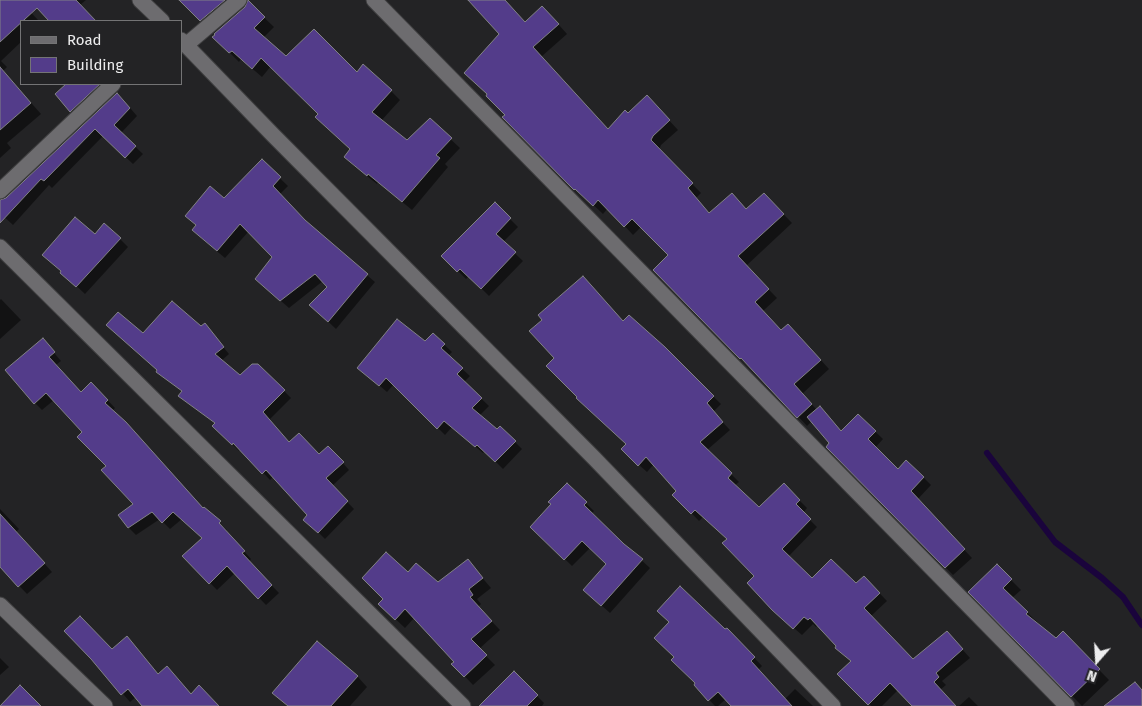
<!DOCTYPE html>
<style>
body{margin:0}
#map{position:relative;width:1142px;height:706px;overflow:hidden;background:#232325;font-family:"Fira Sans",sans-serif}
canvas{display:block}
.legend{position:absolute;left:20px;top:20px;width:162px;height:65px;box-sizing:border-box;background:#232325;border:1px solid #747475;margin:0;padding:6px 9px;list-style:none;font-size:15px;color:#ededee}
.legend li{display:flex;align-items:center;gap:10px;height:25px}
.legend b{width:25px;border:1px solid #747475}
.north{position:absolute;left:1072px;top:636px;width:50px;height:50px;-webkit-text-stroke:4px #232325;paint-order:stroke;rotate:199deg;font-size:14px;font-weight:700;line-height:20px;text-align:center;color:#ededee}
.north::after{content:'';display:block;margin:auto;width:18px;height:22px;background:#ededee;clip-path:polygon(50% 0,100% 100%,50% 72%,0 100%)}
</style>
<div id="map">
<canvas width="1142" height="706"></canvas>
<ul class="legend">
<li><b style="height:6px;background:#6d6c6f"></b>Road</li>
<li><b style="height:14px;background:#533c8a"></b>Building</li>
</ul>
<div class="north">N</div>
</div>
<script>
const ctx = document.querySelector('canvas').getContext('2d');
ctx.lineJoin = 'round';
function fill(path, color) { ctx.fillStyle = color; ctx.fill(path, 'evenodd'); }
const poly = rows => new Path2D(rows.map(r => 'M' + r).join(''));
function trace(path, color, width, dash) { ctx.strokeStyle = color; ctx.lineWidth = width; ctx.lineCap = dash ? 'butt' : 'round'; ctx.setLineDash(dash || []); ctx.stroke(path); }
fill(poly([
 [0,0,19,0,39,21,21,21,21,42,1,61,7,67,3,71,41,114,7,143,11,148,0,158],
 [86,0,80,5,95,21,51,21,31,1],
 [181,0,236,0,209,28],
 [471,0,504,0,525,23,551,16,567,34,541,57,608,130,628,114,656,106,678,130,661,145,659,150,701,193,696,198,709,214,747,210,764,194,792,223,746,266,777,298,763,311,782,331,797,334,829,369,802,394,817,410,842,432,858,415,883,439,875,448,898,470,923,477,931,485,917,500,972,558,953,575,827,447,831,443,812,421,807,426,751,366,749,367,654,270,670,255,641,227,633,235,608,208,603,214,585,197,584,198,504,117,507,115,501,34],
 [249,3,274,27,263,38,286,58,357,73,391,91,400,100,381,121,407,142,430,120,460,148,445,164,448,167,412,210,378,182,377,184,354,166,345,157,351,149,271,66,262,77,241,59,239,62,214,37,246,8],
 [63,84,109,84,79,118,71,111,66,86],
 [125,102,137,116,121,133,143,154,133,164,103,136,52,188,49,185,13,225,0,213,0,201,7,199],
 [262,161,288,186,279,195,306,223,375,282,336,329,319,313,329,287,323,281,289,308,265,287,274,257,249,231,225,258,201,238,224,199],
 [495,204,518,227,503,242,523,261,489,296,469,276,466,279,443,256],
 [95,236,120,239,128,247,85,294,52,263],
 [1,299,21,320,0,339,0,300],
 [624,323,664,348,721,404,713,412,730,430,707,450,739,482,734,486,759,509,784,485,807,508,803,513,817,527,788,557,812,580,856,585,864,577,887,601,871,616,913,660,954,640,970,658,942,681,946,685,940,690,955,706,913,706,898,690,882,706,871,706,839,674,852,662,818,625,816,627,813,624,802,635,781,617,756,576,728,539,704,516,699,521,674,495,677,491,654,464,647,472,630,457,627,444],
 [205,325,229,354,221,361,241,377,258,365,291,398,269,420,290,443,319,456,335,454,349,470,332,486,354,509,325,539,305,519,309,515,274,476,270,480,241,449,239,451,214,426,216,424,187,402,183,392,158,371,143,335,201,328],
 [433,334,452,352,448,356,470,376,464,382,489,406,479,416,497,430,500,427,522,449,503,469,485,451,483,453,452,427,445,435,394,384,387,392,359,368,425,343],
 [50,348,61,361,56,365,81,393,99,391,115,408,112,411,204,510,227,530,226,531,251,559,249,562,279,593,266,605,235,573,217,590,184,556,203,538,182,519,170,529,160,519,136,535,129,528,120,515,135,504,84,432,54,400,42,410,35,403],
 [567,485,594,511,591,514,650,568,610,613,592,597,608,564,591,547,572,566,532,527],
 [0,509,19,529,16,532,52,572,27,594,0,566],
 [468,561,491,588,477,599,481,604,478,607,500,630,479,649,495,665,473,685,453,664,455,662,415,617,405,628,389,613,408,574,438,584],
 [997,566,1021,590,1012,598,1056,640,1063,633,1109,680,1082,706,970,592],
 [727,629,762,666,758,670,785,699,795,689,813,706,733,706,726,699,718,706,715,706,695,685],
 [135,646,159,675,192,695,218,706,144,706,136,697,130,702,92,658,112,650],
 [0,658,9,667,0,675],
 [514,673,544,703,542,706,488,706],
 [357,676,367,687,350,706,288,706,284,703],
 [969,697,978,706,959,706]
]), '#0007');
trace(poly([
 [987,453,1055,542,1102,578,1123,597,1142,625]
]), '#1a043c', 6);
const building = poly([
 [0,0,76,0,96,21,49,21,37,8,0,42,0,0],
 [179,0,225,0,200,21,179,0],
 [248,0,265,17,254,28,286,56,314,29,357,72,363,64,392,90,372,112,407,140,430,118,452,138,436,155,440,158,402,202,368,174,367,176,344,157,350,149,315,117,318,114,261,58,252,69,232,51,229,53,212,37,215,35,214,34,245,7,248,0],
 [468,0,505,0,525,22,542,6,559,24,533,47,608,129,625,110,628,113,647,95,670,120,653,136,651,140,693,183,688,188,709,213,732,193,746,209,764,193,784,214,738,256,769,289,755,302,781,330,788,324,821,360,794,384,812,404,797,418,741,358,740,359,653,270,668,255,632,219,624,227,598,200,593,206,575,189,574,190,502,117,505,115,486,96,487,94,464,73,499,34,468,0],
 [0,67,31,103,0,130,0,67],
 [66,84,100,84,70,112,55,94,66,84],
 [117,93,130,108,114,125,136,146,125,158,95,129,44,181,41,179,0,223,0,200,6,198,117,93],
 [262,159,281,177,273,186,305,220,368,274,328,322,309,305,327,287,315,274,280,301,255,279,272,257,240,224,217,251,192,230,196,225,185,216,210,186,224,198,262,159],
 [495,202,511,218,496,234,516,252,481,289,460,269,457,272,441,256,495,202],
 [75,217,95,234,104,223,121,238,76,287,60,273,61,271,42,255,75,217],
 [583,276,623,321,629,315,665,347,714,396,707,403,723,422,700,442,732,473,728,478,759,507,784,483,800,500,796,504,811,519,782,549,812,578,831,559,856,583,864,576,880,593,864,608,913,659,947,631,963,649,936,673,939,677,934,682,956,706,912,706,890,683,868,705,837,674,851,661,835,648,836,646,810,618,808,620,804,617,793,629,772,610,747,583,754,576,722,543,727,539,695,510,691,514,672,495,676,491,646,457,638,466,621,449,626,444,576,398,577,397,546,366,554,358,529,331,542,320,538,315,583,276],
 [172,301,201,326,205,323,224,347,215,354,240,375,252,364,258,364,285,390,263,412,289,442,299,433,319,454,328,446,344,462,326,478,348,501,318,533,303,520,307,515,266,470,262,474,233,443,232,445,212,426,215,423,178,396,182,391,156,372,157,370,106,325,118,312,143,333,172,301],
 [397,319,425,341,433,333,445,344,441,348,463,368,457,374,482,398,472,408,497,429,500,426,516,441,495,462,477,445,475,447,444,421,437,429,386,378,379,386,357,368,397,319],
 [43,338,55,352,49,357,81,392,91,382,108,400,105,403,126,422,203,508,204,507,221,521,219,523,245,551,242,553,272,585,258,599,227,566,209,584,182,556,202,538,173,512,162,523,152,512,128,528,118,515,133,504,101,470,106,466,77,437,82,432,46,393,34,404,5,370,43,338],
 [820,406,841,431,858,414,876,431,868,439,898,469,906,460,924,477,911,491,965,549,945,568,826,447,829,443,807,417,820,406],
 [567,483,587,502,584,505,624,544,643,559,601,606,583,590,606,564,582,541,564,560,530,527,551,504,548,502,567,483],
 [0,514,45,563,18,587,0,567,0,514],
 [386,552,408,572,416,563,438,582,468,559,483,578,469,589,473,595,470,597,492,621,471,639,487,655,464,677,451,664,454,662,405,609,395,620,378,604,383,599,362,578,386,552],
 [997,564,1012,579,1003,588,1028,612,1026,614,1056,638,1063,631,1100,669,1071,697,968,592,997,564],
 [680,586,725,629,727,628,755,657,751,661,792,706,731,706,718,692,708,701,694,685,695,683,671,660,674,657,654,638,669,622,657,611,680,586],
 [80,616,112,649,127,636,158,674,167,666,191,694,199,685,219,706,142,706,128,689,121,695,91,659,64,631,80,616],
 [317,641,358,676,331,706,288,706,272,693,317,641],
 [514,671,538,695,527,706,479,706,514,671],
 [1135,682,1142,690,1142,706,1104,706,1135,682],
 [20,685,41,706,0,706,20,685]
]);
fill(building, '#533c8a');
trace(building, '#828285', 1);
const street = poly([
 [140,0,162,21],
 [374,0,1067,706],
 [181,40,273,135,594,458,833,706],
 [186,45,239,0],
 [0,191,113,84],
 [0,247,463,706],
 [0,605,105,706]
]);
trace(street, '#3e3e3f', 17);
trace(street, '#6d6c6f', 15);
</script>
